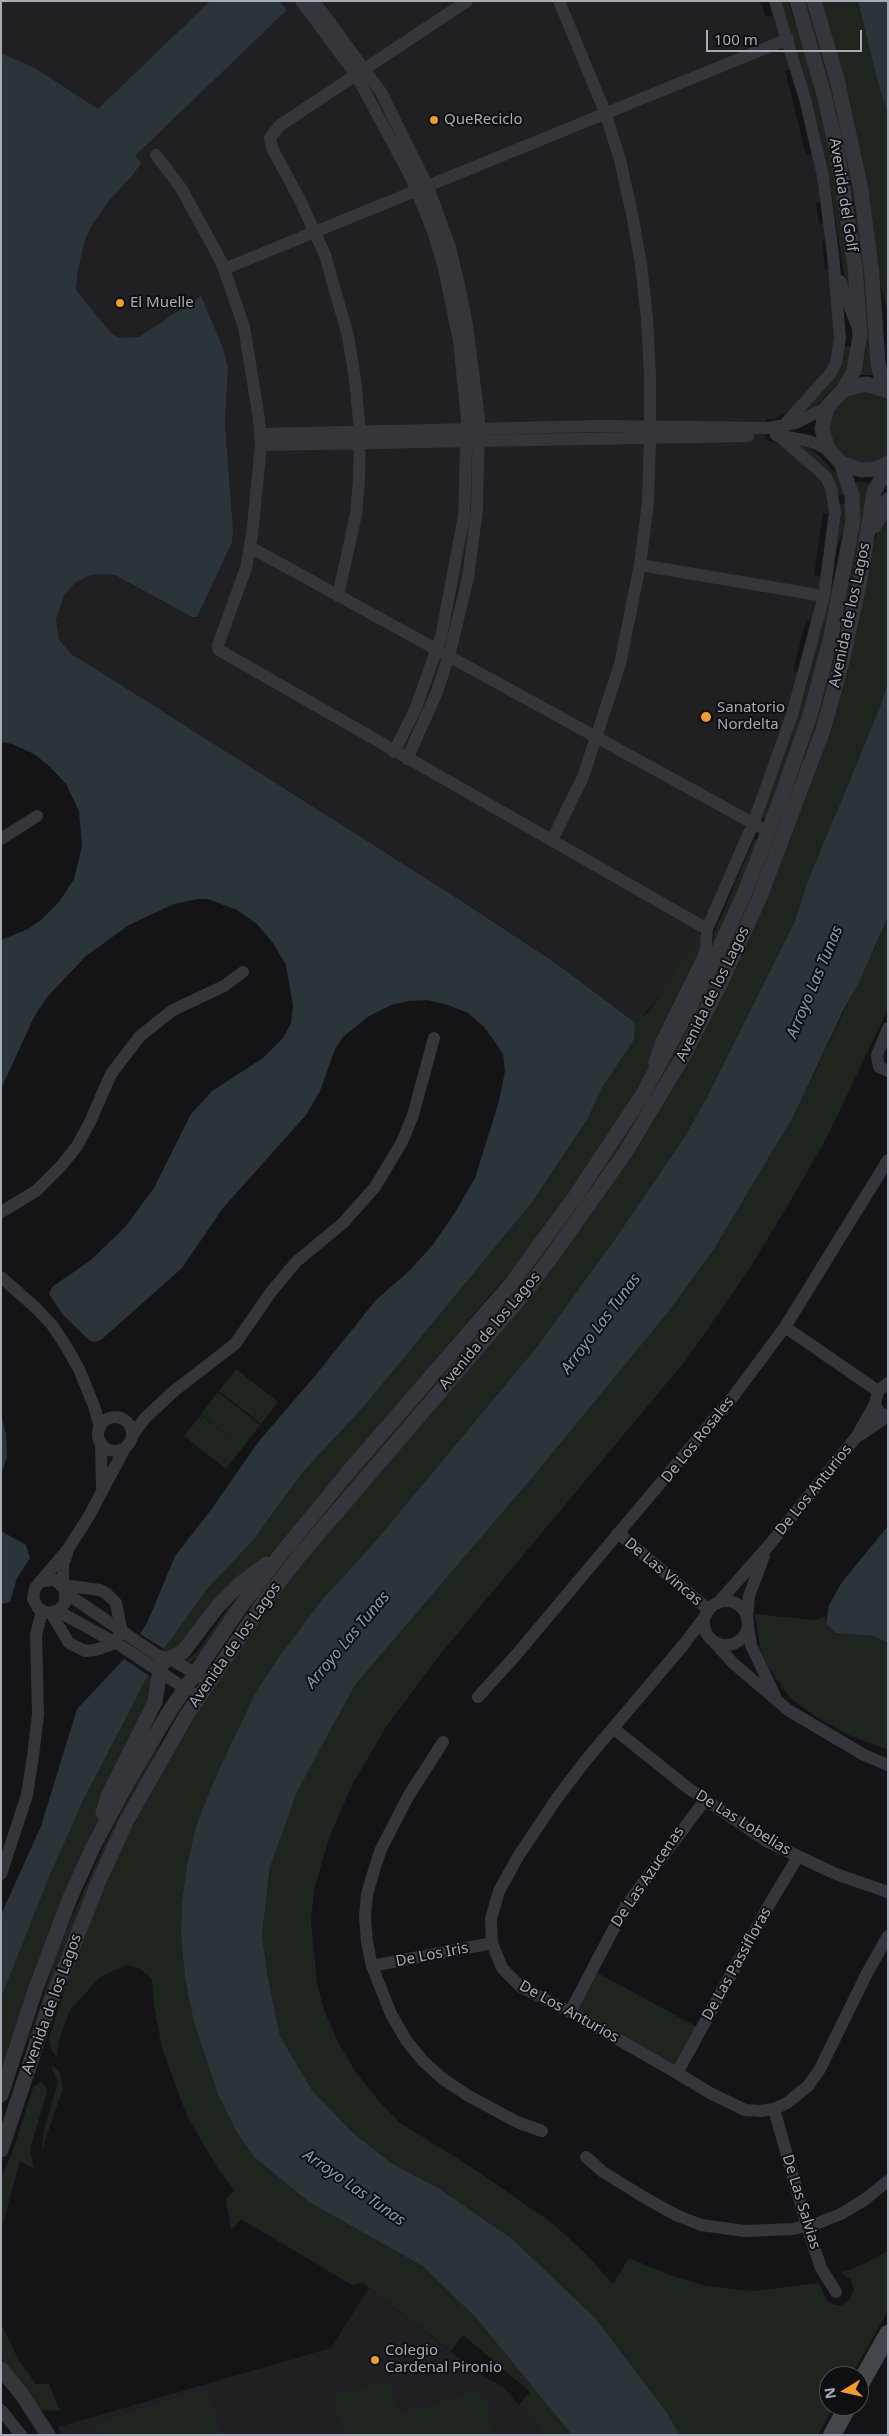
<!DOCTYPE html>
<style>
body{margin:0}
#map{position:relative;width:889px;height:2436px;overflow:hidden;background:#141416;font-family:"Noto Sans",sans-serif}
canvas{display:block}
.frame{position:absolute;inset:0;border:2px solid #a6acb6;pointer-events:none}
.north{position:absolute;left:819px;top:2366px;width:50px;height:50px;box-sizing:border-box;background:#0f0f11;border:1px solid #4b4e53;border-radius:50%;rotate:261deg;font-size:14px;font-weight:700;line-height:20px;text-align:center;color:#a6acb6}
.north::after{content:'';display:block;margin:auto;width:18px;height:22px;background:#ee9c34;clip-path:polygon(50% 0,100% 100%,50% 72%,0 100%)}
.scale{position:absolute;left:706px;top:30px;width:156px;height:22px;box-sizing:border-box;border:2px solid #a6acb6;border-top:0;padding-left:6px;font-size:15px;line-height:18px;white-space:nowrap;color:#a6acb6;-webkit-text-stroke:4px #0f0f11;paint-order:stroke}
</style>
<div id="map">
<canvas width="889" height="2436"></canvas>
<div class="frame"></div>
<div class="north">N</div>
<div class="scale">100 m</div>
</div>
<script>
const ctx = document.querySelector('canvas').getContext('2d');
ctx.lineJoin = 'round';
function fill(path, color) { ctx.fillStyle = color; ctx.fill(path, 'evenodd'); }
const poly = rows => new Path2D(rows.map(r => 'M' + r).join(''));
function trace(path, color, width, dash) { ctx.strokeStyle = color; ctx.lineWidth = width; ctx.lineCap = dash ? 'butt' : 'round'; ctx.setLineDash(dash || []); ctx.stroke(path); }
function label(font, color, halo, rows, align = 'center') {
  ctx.font = font + ' "Noto Sans",sans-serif'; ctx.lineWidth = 4; ctx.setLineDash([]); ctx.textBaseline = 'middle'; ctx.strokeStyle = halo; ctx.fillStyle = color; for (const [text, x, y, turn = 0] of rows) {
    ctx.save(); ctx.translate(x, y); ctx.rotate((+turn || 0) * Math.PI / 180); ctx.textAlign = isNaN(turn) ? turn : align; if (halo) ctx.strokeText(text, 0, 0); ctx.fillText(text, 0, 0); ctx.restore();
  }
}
fill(poly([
 [1,1,210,1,98,110,35,68,1,53],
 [279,1,760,1,766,17,775,15,792,68,785,71,806,155,814,154,824,201,816,203,819,224,827,223,829,239,822,241,825,270,832,270,835,355,826,374,791,410,775,419,766,419,765,440,780,443,801,458,828,488,830,514,823,513,814,575,821,576,814,622,806,620,793,671,801,673,780,739,716,903,700,933,669,978,663,993,640,1019,633,1021,557,964,457,898,71,654,59,639,56,620,64,595,75,583,88,576,101,574,115,575,194,618,233,529,225,424,228,368,223,348,201,297,139,337,119,338,111,333,76,291,78,270,85,240,92,225,108,202,132,176,135,156,287,10],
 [369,2288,477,2372,503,2387,546,2435,62,2435,58,2427,331,2348]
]), '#202023');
fill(poly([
 [780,1,788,1,808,63,837,181,853,304,843,269,830,183,818,128,801,64],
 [801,1,807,1,820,38,859,201,875,375,859,375,866,354,867,336,853,202,839,132],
 [818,1,858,1,888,115,888,317,881,286,867,190],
 [856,346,844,377,816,406,799,420,845,347],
 [869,389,888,398,888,458,866,466,842,459,827,439,828,414,844,395],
 [792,439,800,441,818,455,839,477,847,494,839,496],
 [857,482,872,483,857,575,824,706,743,923,689,1034,619,1153,530,1274,237,1622,259,1588,526,1271,683,1032,840,627,859,520,855,484],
 [849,502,845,529,834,552,839,504],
 [888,507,888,681,880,707,835,815,795,921,707,1097,684,1138,615,1239,536,1348,374,1543,320,1602,281,1654,212,1785,196,1826,187,1866,182,1901,181,1935,185,1978,219,2097,236,2131,254,2157,309,2202,424,2267,477,2319,572,2435,546,2435,519,2405,530,2392,463,2335,451,2351,363,2283,352,2285,241,2219,231,2230,226,2199,234,2190,217,2167,187,2116,162,2048,154,2005,152,1979,139,1968,126,1965,100,1977,70,2010,59,2040,57,2057,52,2051,49,2038,82,1936,129,1833,196,1711,283,1585,615,1177,786,847,872,547],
 [842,552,812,688,767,819,761,817,806,689,837,565],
 [754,839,758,840,752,857,713,948,714,933],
 [888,917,888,1009,827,1137,791,1200,750,1268,686,1360,438,1657,386,1727,352,1785,329,1838,314,1890,311,1922,317,1983,324,2010,338,2042,355,2071,378,2100,400,2123,471,2167,552,2223,584,2252,613,2284,629,2258,670,2275,706,2286,753,2291,819,2283,827,2301,836,2305,842,2305,850,2299,854,2290,851,2280,841,2273,866,2263,888,2251,888,2311,851,2376,829,2376,829,2406,834,2406,818,2435,680,2435,667,2413,511,2238,438,2188,391,2163,352,2132,312,2090,280,2036,268,1978,262,1935,270,1867,297,1792,355,1685,532,1478,669,1311,714,1249,793,1117,876,945],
 [700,933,703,946,659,1037,647,1073,577,1183,523,1256,267,1558,186,1645,168,1653,164,1649,208,1588,266,1523,302,1473,366,1404,533,1201,587,1120,602,1088,634,1040,635,1028,633,1021,640,1019,647,1013,663,993,669,978],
 [236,1369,278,1402,261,1424,219,1391],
 [218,1392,260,1425,243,1447,201,1414],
 [201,1415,243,1447,226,1469,184,1436],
 [246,1590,198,1656,188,1664,185,1662,197,1652,227,1609],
 [755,1614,813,1620,825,1617,826,1623,874,1636,888,1643,888,1750,849,1735,821,1720,790,1698,767,1665,760,1647],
 [148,1675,156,1680,105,1802,92,1842,1,2079,1,1998,49,1876,83,1801],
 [182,1702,184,1703,162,1739,149,1770,110,1844,61,1954,30,2042,28,2041,48,1982,56,1953,105,1843,152,1753],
 [596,1972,697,2027,676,2066,575,2011],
 [53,2066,60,2072,63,2088,43,2147,42,2147,44,2130,58,2082,52,2069],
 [41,2082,47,2088,46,2095,30,2149,34,2169,20,2161,1,2230,1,2177,12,2153,32,2091,34,2086],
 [1,2323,18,2359,36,2384,49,2384,60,2411,41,2410,11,2372,1,2356],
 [390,2380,400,2413,475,2392,483,2395,495,2435,344,2435,333,2396],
 [207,2388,221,2435,99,2435,96,2423]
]), '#1e251e');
fill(poly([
 [210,1,279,1,287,10,135,156,141,163,132,176,108,202,92,225,85,240,78,270,76,290,111,333,119,338,139,337,201,296,223,348,228,368,225,424,233,529,232,542,197,617,192,617,115,575,101,574,88,576,75,583,64,595,56,620,59,639,71,654,83,661,457,898,557,964,633,1021,635,1028,634,1040,602,1088,587,1120,533,1201,366,1404,302,1473,254,1539,208,1588,164,1649,140,1634,148,1621,175,1556,211,1510,259,1441,314,1377,376,1300,409,1271,432,1246,454,1214,475,1178,499,1101,505,1071,503,1054,495,1042,484,1027,468,1013,448,1005,428,1000,408,1001,391,1005,369,1016,343,1037,335,1049,320,1091,306,1115,223,1208,182,1268,101,1340,95,1342,90,1341,63,1315,49,1294,52,1287,91,1260,125,1227,154,1188,191,1114,212,1091,263,1058,283,1038,291,1023,293,1006,286,965,273,943,257,924,237,910,208,899,198,899,174,904,129,925,86,956,47,997,34,1017,1,1089,1,940,28,929,41,920,59,902,74,879,82,846,79,811,66,784,49,766,34,754,12,744,1,742,1,53,35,68,98,109],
 [858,1,888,1,888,115,876,74],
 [888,681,888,917,859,982,843,1011,793,1117,714,1249,669,1311,532,1478,355,1685,297,1792,270,1867,262,1935,268,1978,280,2036,312,2090,352,2132,391,2163,438,2188,511,2238,595,2318,667,2413,680,2435,572,2435,477,2319,424,2267,309,2202,254,2157,236,2131,219,2097,194,2022,185,1978,181,1935,182,1901,187,1866,196,1826,212,1785,255,1694,281,1654,320,1602,374,1543,536,1348,615,1239,684,1138,707,1097,795,921,808,881,880,707],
 [1,1415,6,1434,7,1457,1,1476],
 [888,1526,888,1643,874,1636,836,1633,826,1623,829,1605,842,1582],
 [1,1531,26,1545,30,1558,17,1578,10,1602,1,1604],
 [124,1659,148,1675,83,1801,49,1877,1,1998,1,1915,41,1826,77,1709]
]), '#2a3439');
trace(poly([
 [301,1,356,75,411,177,433,231,444,268,459,341,467,419,464,516,441,637,415,710,394,752],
 [314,1,381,92,428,187,450,247,460,290,467,325,479,419,477,509,468,578,450,652,437,692,407,759],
 [775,1,805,99,823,176,833,254,840,338,836,363,830,374,785,424],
 [156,155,181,188,222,263,244,327,259,419,261,445,252,535,246,568,218,645,219,650,707,929],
 [224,269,788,39],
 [840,281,856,323],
 [260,434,600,426,769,428,796,423,827,407],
 [776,435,809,441,828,449],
 [261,445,748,436],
 [250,547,760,827],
 [640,565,824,596],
 [338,596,356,514,359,479,360,431,355,379,348,336,325,255,300,200,272,148,270,138,279,126,467,1],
 [1,839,37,816],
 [552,840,583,777,620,664,640,565,648,502,650,438,650,375,647,319,641,264,632,214,620,160,605,112,559,1],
 [888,1028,877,1055,879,1067,888,1071],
 [654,1063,661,1043,702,960,706,950,707,929,753,824,792,715,824,596,835,512,831,488,826,477,778,435],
 [1,1212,36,1191,61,1166,77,1146,90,1122,111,1074,140,1036,173,1010,224,986,243,972],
 [1,1277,36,1308,52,1325,66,1346,79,1369,94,1406,100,1427],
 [785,1327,878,1391],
 [888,1383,878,1391,875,1404,880,1414,888,1415],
 '98 1434a17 17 0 1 1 34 0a17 17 0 1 1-34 0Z',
 [860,1435,888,1416],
 [132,1436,145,1418,174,1391,235,1344,271,1292,296,1262,343,1223,375,1187,402,1142,413,1115,434,1038],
 [101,1444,102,1486],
 [618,1533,709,1610],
 [43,1581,55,1580,65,1589,65,1603,58,1611,47,1613,38,1608,33,1599,35,1588,68,1549,89,1516,125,1448],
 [66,1593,157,1655,171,1659,209,1682],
 '704 1623a22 22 0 1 1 44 0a22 22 0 1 1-44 0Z',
 [718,1603,770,1544,857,1436,875,1404],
 [58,1611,121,1646,198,1697],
 [51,1613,69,1643,85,1651,95,1650,110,1645,122,1633,116,1603,107,1594,100,1590,63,1585,63,1564,67,1554],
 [706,1615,685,1643,586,1760,557,1798,519,1855,499,1891,491,1919,492,1943,502,1968,521,1987,570,2012,677,2073,710,2093,745,2110,760,2111,774,2109,787,2103,808,2086,820,2069,867,1973,888,1936],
 [747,1619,749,1596,764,1556],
 [748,1626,751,1645,775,1696],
 [715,1643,733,1663,788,1710,864,1755,888,1765],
 [478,1697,516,1655,732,1398,785,1327,888,1160],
 [613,1728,688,1788,768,1842,836,1874,888,1892],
 [443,1742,409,1795,381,1849,375,1867,367,1894,365,1916,367,1942,372,1966,391,2014,406,2040,423,2061,443,2079,467,2095,517,2122,542,2131],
 [1,1874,27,1795,33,1756,38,1714,36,1635,42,1611],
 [372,1966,492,1943],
 [570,2012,625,1907,705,1800],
 [677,2073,773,1898,798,1857],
 [774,2109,807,2226,821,2268,836,2292],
 [586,2157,603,2172,647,2199,676,2215,701,2225,745,2231,793,2229,818,2223,841,2214,864,2200,888,2181],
 [1,2410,21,2435]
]), '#35363b', 12);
trace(poly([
 [797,1,823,91,837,151,855,266,860,336,854,371,843,390],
 [814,1,837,79,861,190,872,275,878,364,881,377,888,389],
 [888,391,866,384,843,390,827,407,822,429,828,449,841,463,861,470,876,469,888,463],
 [874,526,888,500],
 [103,1813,108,1796,155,1702,161,1663,183,1652,218,1606,241,1583,267,1564],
 [1,2095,36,1988,70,1898,93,1847,130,1778,169,1712,241,1606,280,1555,350,1470,510,1285,575,1197,643,1094,708,973,745,892,781,798,810,715,830,641,853,521,852,496,841,463],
 [1,2150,50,2004,98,1883,126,1822,186,1716,265,1600,300,1555,526,1291,554,1253,625,1153,681,1060,721,982,759,899,823,730,843,658,860,580,874,492,888,467],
 [1,2369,23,2396,48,2435]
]), '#35363b', 15);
trace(poly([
 [859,2386,888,2334],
 [832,2435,848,2406]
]), '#43464a', 18);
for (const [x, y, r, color] of [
 [434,120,5,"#ee9c34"],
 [120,303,5,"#ee9c34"],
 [706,717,6,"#ee9c34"],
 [375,2360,5,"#ee9c34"]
]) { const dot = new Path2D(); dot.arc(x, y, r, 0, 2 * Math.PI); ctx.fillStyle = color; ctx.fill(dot); trace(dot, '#0f0f11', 2); }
label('15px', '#a6acb6', '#0f0f11', [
 ["QueReciclo",444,120],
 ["El Muelle",130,303],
 ["Sanatorio",717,708],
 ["Nordelta",717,725],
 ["Colegio",385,2351],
 ["Cardenal Pironio",385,2368]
], 'left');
label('15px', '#a6acb6', '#0f0f11', [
 ["Avenida del Golf",843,195,81],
 ["Avenida de los Lagos",850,615,-78],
 ["Avenida de los Lagos",713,994,-64],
 ["Avenida de los Lagos",490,1331,-50],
 ["De Los Rosales",698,1440,-51],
 ["De Los Anturios",814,1490,-51],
 ["De Las Vincas",663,1572,40],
 ["Avenida de los Lagos",235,1645,-55],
 ["De Las Lobelias",743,1823,32],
 ["De Las Azucenas",648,1877,-56],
 ["De Los Iris",432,1955,-11],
 ["De Las Passifloras",737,1964,-61],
 ["Avenida de los Lagos",52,2004,-70],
 ["De Los Anturios",569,2012,29],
 ["De Las Salvias",801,2202,73]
]);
label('italic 16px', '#7d9eb0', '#0f0f11', [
 ["Arroyo Las Tunas",815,982,-67],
 ["Arroyo Las Tunas",601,1324,-53],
 ["Arroyo Las Tunas",348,1640,-50],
 ["Arroyo Las Tunas",354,2188,35]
]);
</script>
